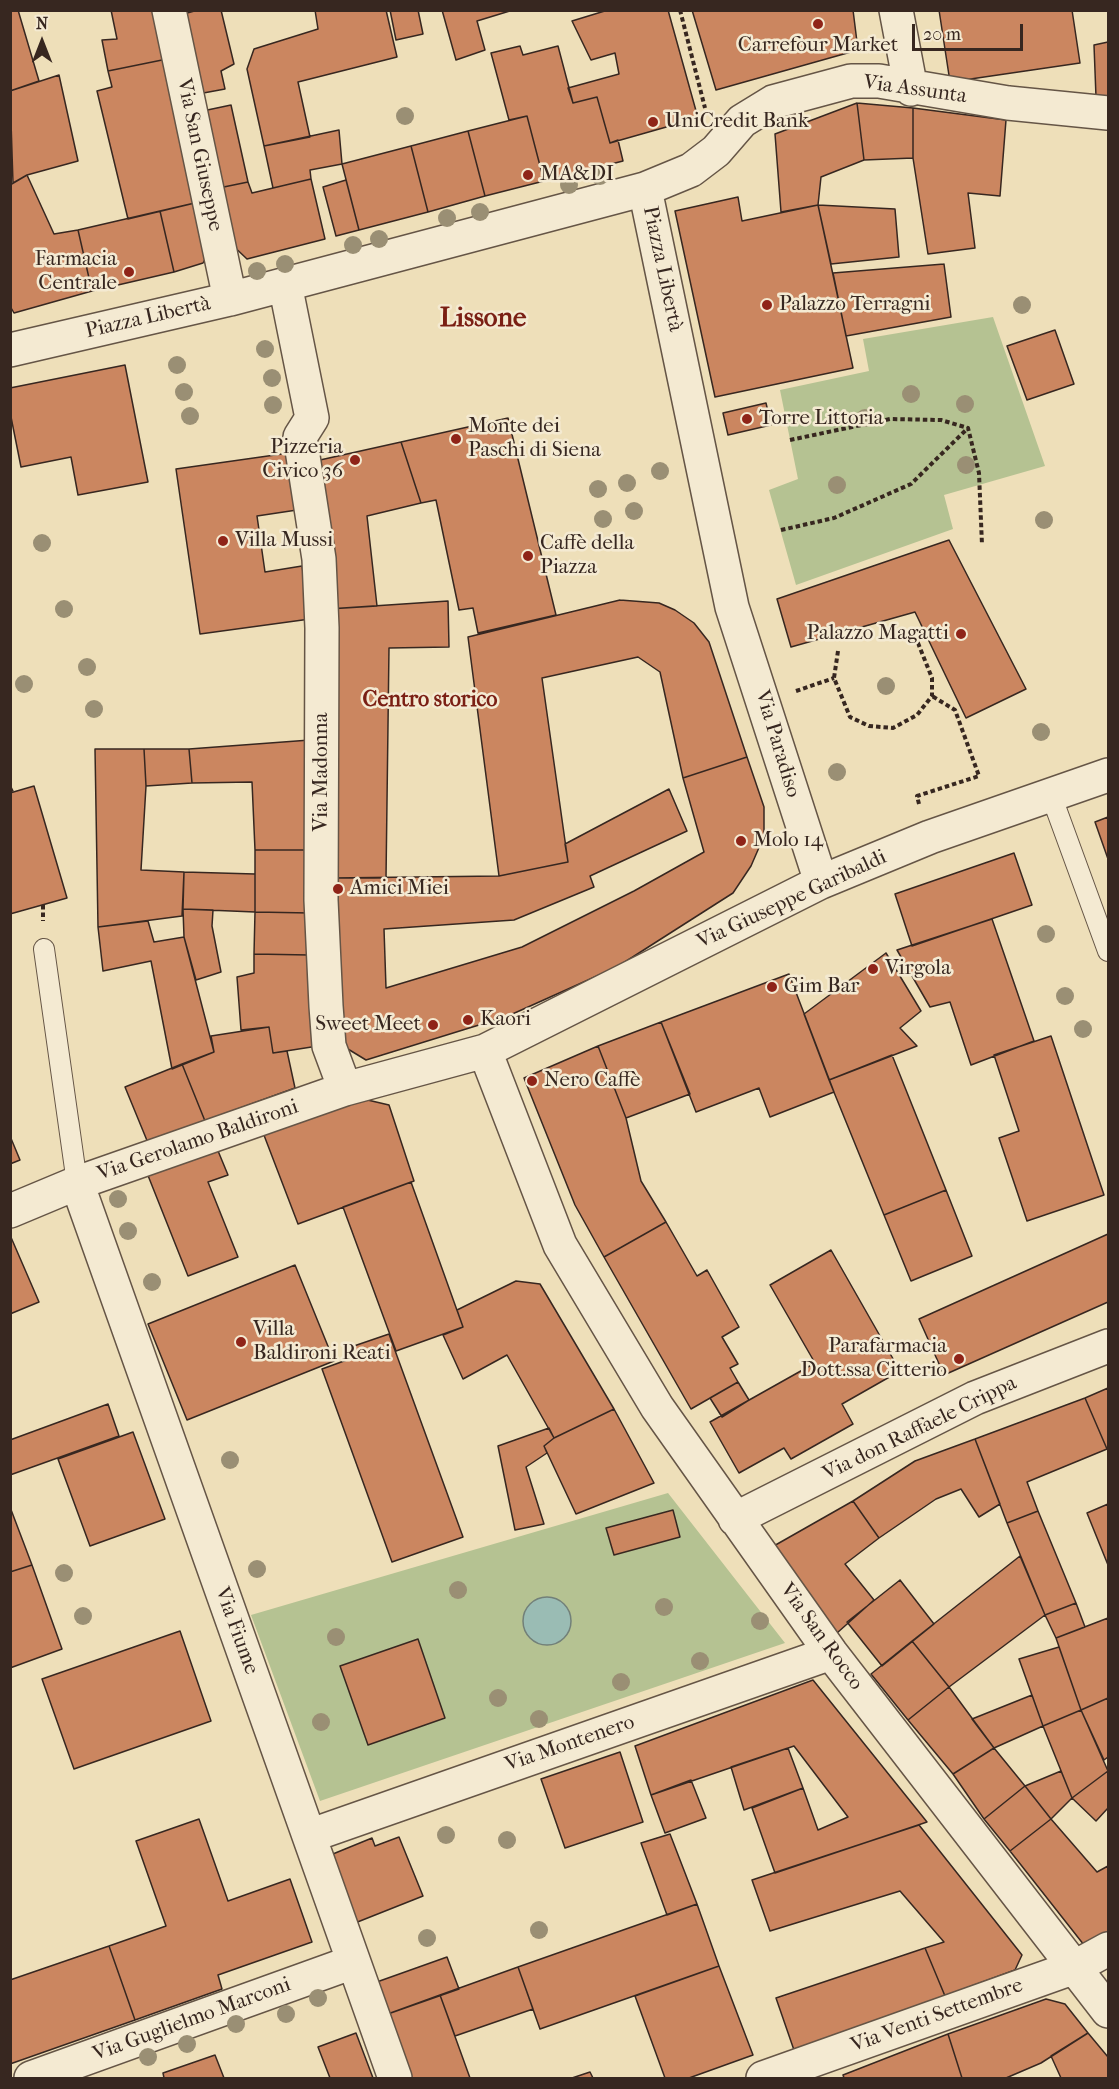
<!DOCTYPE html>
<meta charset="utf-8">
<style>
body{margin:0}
#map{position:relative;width:1119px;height:2089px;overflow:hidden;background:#eedfb9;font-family:"IM FELL French Canon",serif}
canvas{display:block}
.frame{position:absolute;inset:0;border:12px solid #372720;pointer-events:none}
.north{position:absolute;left:12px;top:12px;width:60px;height:60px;-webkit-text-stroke:4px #f4ead2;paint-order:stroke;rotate:0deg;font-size:16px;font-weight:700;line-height:24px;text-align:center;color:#372720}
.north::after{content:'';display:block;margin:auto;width:21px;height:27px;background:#372720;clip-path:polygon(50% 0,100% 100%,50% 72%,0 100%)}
.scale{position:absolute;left:912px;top:24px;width:111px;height:27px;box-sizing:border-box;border:3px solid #372720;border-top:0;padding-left:8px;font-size:18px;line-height:21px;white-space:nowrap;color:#372720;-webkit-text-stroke:4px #f4ead2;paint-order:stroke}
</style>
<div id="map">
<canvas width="1119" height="2089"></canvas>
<div class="frame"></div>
<div class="north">N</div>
<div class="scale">20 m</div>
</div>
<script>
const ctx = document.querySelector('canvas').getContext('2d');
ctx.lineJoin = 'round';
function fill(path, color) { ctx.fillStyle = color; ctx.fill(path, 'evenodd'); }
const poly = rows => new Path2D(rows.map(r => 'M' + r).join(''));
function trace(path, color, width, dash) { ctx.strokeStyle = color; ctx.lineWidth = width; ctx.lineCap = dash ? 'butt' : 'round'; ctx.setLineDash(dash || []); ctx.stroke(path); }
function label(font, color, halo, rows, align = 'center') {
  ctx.font = font + ' "IM FELL French Canon",serif'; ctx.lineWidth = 5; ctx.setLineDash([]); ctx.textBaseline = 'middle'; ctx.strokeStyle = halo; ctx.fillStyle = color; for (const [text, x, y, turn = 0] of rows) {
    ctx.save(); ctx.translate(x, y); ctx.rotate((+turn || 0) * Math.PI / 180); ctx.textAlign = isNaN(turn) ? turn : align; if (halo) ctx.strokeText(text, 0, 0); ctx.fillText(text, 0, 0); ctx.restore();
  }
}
fill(poly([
 [993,317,1045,466,944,495,953,529,796,585,769,490,798,479,780,390,869,371,863,339],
 [668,1493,785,1643,320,1801,251,1615]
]), '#b5c292');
const water = poly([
 '523 1621a24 24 0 1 1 48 0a24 24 0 1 1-48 0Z'
]);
fill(water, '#9abcb4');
trace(water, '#728079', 1.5);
const building = poly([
 [10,10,18,10,39,81,10,91,10,10],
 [111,10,158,10,167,59,108,71,102,40,117,39,111,10],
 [198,10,221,10,234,64,221,71,225,89,198,94,180,15,198,10],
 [315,10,386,10,397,57,298,82,310,137,264,146,247,69,254,49,318,29,315,10],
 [390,10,418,10,423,34,396,40,390,10],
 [442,10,513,10,477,21,485,50,456,60,442,10],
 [608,10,668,10,698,118,610,143,597,97,573,103,568,88,619,74,615,53,591,60,572,21,608,10],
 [692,10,853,10,858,50,716,90,692,10],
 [939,10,1072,10,1080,63,950,82,939,10],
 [1108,42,1108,97,1096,97,1094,45,1108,42],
 [520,46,523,55,558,46,573,103,597,97,610,143,618,140,623,161,544,181,527,116,509,120,491,53,520,46],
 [167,59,199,202,128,219,97,91,112,87,108,71,167,59],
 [59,75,78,161,27,175,13,183,10,91,59,75],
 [857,103,864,160,821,177,818,205,781,212,775,134,857,103],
 [857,103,913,108,913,158,864,160,857,103],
 [231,105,248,182,214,189,198,112,231,105],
 [913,108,1006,120,1000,196,968,193,975,248,928,254,913,158,913,108],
 [527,116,544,181,485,196,468,131,527,116],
 [339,130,342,164,310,170,311,179,273,188,264,146,339,130],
 [468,131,485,196,428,212,411,146,468,131],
 [411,146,428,212,359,230,342,164,411,146],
 [27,175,54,234,78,230,92,291,14,313,10,306,10,185,27,175],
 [311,179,325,239,247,259,227,240,214,189,248,182,252,193,311,179],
 [346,180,359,230,336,236,323,187,346,180],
 [738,197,742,221,818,205,853,368,715,397,675,211,738,197],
 [199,202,209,252,203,263,174,272,160,211,199,202],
 [818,205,895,209,899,257,831,264,818,205],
 [160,211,174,272,92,291,78,230,160,211],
 [944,264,951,317,846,336,833,273,944,264],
 [1055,330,1074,384,1027,400,1007,346,1055,330],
 [125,365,148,482,78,495,71,457,21,467,10,412,10,388,125,365],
 [766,403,771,425,728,435,723,413,766,403],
 [508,418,556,615,478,633,473,608,459,610,436,500,421,503,401,442,508,418],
 [401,442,421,503,367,516,377,606,328,609,311,462,401,442],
 [289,453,297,510,257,516,265,572,302,566,310,619,200,634,176,469,289,453],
 [949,540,1026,689,966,718,915,612,791,647,777,599,949,540],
 [620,600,659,603,675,610,694,623,709,642,747,757,683,778,660,672,638,657,542,678,568,862,499,876,468,637,620,600],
 [448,601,449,647,389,648,386,878,331,878,328,609,448,601],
 [310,740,310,850,255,850,252,782,192,783,189,749,310,740],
 [95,749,144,749,146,786,141,870,184,872,182,916,98,927,95,749],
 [144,749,189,749,192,783,146,786,144,749],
 [747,757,764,807,764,836,751,866,733,893,617,967,508,1016,366,1060,343,1046,331,878,499,876,568,862,565,844,669,789,687,831,590,876,594,887,514,920,384,929,386,988,522,947,634,891,704,852,683,778,747,757],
 [34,786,67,898,10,914,10,793,34,786],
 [1108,817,1108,859,1095,822,1108,817],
 [255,850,310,850,310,913,255,912,255,850],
 [1014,853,1032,905,912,946,895,894,1014,853],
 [184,872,255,874,255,912,183,909,184,872],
 [183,909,213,910,212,926,221,972,196,980,184,937,183,909],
 [255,912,310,913,309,955,254,954,255,912],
 [992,919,1034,1041,971,1065,950,1002,930,1007,897,950,992,919],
 [148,921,154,942,184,937,214,1052,172,1069,151,961,103,971,98,927,148,921],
 [886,953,921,1011,900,1028,917,1046,829,1080,804,1014,886,953],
 [254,954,309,955,318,1046,273,1053,269,1027,241,1030,237,977,254,973,254,954],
 [789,974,834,1092,770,1117,759,1088,696,1112,661,1022,789,974],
 [661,1022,690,1094,626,1118,598,1046,661,1022],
 [269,1027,273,1053,287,1051,295,1088,205,1121,182,1064,214,1052,211,1036,269,1027],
 [1051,1036,1104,1195,1027,1221,999,1138,1019,1131,994,1055,1051,1036],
 [598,1046,626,1118,641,1181,666,1222,604,1257,575,1205,524,1078,598,1046],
 [892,1055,946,1190,884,1215,829,1080,892,1055],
 [182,1064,205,1121,148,1143,125,1087,182,1064],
 [359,1098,389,1105,414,1181,298,1224,262,1130,359,1098],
 [10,1136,20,1160,10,1164,10,1136],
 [216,1146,228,1175,208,1182,238,1257,188,1276,147,1173,216,1146],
 [411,1182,463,1327,396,1351,343,1207,411,1182],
 [946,1190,972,1256,911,1281,884,1215,946,1190],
 [666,1222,697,1276,707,1270,739,1327,722,1337,738,1364,730,1368,738,1382,691,1409,604,1257,666,1222],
 [1108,1234,1108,1302,944,1375,919,1319,1108,1234],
 [10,1235,39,1302,10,1314,10,1235],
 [831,1250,900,1371,842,1404,853,1424,791,1459,784,1448,739,1473,710,1422,815,1363,770,1285,831,1250],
 [295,1265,334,1361,187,1420,148,1324,295,1265],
 [516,1281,540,1284,614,1409,554,1438,507,1355,463,1379,443,1335,463,1327,457,1310,516,1281],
 [389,1334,463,1537,392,1562,322,1369,355,1357,351,1347,389,1334],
 [738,1382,749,1400,722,1417,710,1398,738,1382],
 [1108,1388,1108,1448,1107,1449,1085,1398,1108,1388],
 [1085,1398,1107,1449,1027,1482,1038,1511,1007,1523,975,1439,1085,1398],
 [108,1404,119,1436,10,1475,10,1440,108,1404],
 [614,1409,654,1483,576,1514,544,1446,554,1438,614,1409],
 [549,1428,554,1438,544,1446,547,1453,526,1467,544,1524,515,1530,498,1446,549,1428],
 [133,1432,165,1519,90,1546,58,1459,133,1432],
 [975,1439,1000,1504,979,1517,961,1489,936,1499,879,1538,853,1501,915,1461,975,1439],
 [853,1501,879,1538,845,1564,874,1600,837,1633,772,1547,853,1501],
 [1108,1504,1108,1565,1087,1513,1108,1504],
 [10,1507,32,1565,10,1572,10,1507],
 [673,1510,680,1537,614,1555,606,1528,673,1510],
 [1038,1511,1076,1603,1045,1615,1007,1523,1038,1511],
 [1020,1556,1045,1615,949,1687,912,1641,1020,1556],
 [32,1565,62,1649,10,1668,10,1572,32,1565],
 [900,1580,934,1624,882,1666,847,1622,900,1580],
 [1076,1603,1085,1627,1056,1638,1045,1615,1076,1603],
 [1108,1618,1108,1698,1081,1710,1056,1638,1108,1618],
 [180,1631,211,1721,74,1769,42,1679,180,1631],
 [418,1639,445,1718,368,1745,340,1666,418,1639],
 [912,1641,949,1687,908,1720,871,1674,912,1641],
 [1059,1647,1081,1710,1043,1726,1019,1659,1059,1647],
 [813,1680,927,1822,775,1873,752,1808,803,1788,818,1830,848,1817,794,1746,651,1795,635,1746,813,1680],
 [949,1687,994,1748,953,1774,908,1720,949,1687],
 [1032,1695,1043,1726,994,1748,972,1719,1032,1695],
 [1108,1698,1108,1757,1104,1760,1081,1710,1108,1698],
 [1081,1710,1108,1771,1072,1798,1043,1726,1081,1710],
 [788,1748,803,1788,744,1810,731,1767,788,1748],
 [994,1748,1025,1786,984,1819,953,1774,994,1748],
 [620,1752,643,1822,565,1848,541,1779,620,1752],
 [1061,1771,1072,1798,1051,1819,1025,1786,1061,1771],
 [1108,1771,1108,1808,1096,1821,1072,1798,1108,1771],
 [691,1780,706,1818,665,1833,651,1795,691,1780],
 [1025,1786,1051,1819,1010,1851,984,1819,1025,1786],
 [199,1819,228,1901,290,1879,312,1942,218,1975,222,1989,135,2020,109,1946,166,1926,136,1841,199,1819],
 [1051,1819,1097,1872,1108,1866,1108,1932,1084,1945,1010,1851,1051,1819],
 [919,1825,1022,1955,1015,1970,945,1996,925,1948,944,1942,900,1891,770,1931,752,1880,919,1825],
 [670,1834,697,1904,667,1915,641,1843,670,1834],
 [399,1837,423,1896,355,1923,328,1856,372,1838,375,1846,399,1837],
 [697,1904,719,1966,540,2029,518,1967,697,1904],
 [109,1946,135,2020,10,2064,10,1980,109,1946],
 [925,1948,945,1996,795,2053,776,1998,925,1948],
 [447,1957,459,1989,385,2015,374,1983,447,1957],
 [719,1966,753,2055,689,2078,665,2078,635,1996,719,1966],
 [518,1967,533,2009,455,2036,440,1995,518,1967],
 [440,1995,470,2078,408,2078,385,2015,440,1995],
 [1046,1999,1065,2004,1088,2033,1041,2063,1006,2078,962,2078,948,2034,1046,1999],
 [356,2033,373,2078,330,2078,318,2047,356,2033],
 [1088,2033,1108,2057,1108,2078,1061,2078,1051,2056,1088,2033],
 [948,2034,962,2078,844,2078,843,2075,948,2034],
 [215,2055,224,2078,164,2078,163,2073,215,2055],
 [590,2072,593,2078,572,2078,590,2072]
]);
fill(building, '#cb8660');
trace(building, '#372720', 1.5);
const lane = poly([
 [1051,795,1108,951],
 [44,949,77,1183]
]);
const street = poly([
 [169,10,230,299],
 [896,10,911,89],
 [645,189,732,607,821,882],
 [285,284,312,418,300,437,319,559,322,628,321,900,326,1006,329,1046,345,1089],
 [10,350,230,299,645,189,691,170,716,151,742,121,773,102,851,81,879,81,1008,103,1108,113],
 [485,1051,560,1245,657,1407,831,1653,1108,2011],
 [77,1183,395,2078],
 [10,1211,77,1183,345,1089,485,1051,821,882,930,837,1108,775],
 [735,1519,975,1398,1108,1346],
 [309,1836,831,1653],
 [31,2078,353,1962],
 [763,2078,1075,1967,1108,1949]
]);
trace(lane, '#655546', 22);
trace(street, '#655546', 36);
trace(poly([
 [680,10,705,108],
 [790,440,890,419,941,420,968,428,979,473,982,545],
 [781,530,834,518,911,484,968,428],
 [838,651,834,678,850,717,869,726,893,728,917,715,932,696,932,678,918,643,902,630],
 [796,691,834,678],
 [10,788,12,792],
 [919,804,917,796,979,776,955,710,932,696],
 [43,905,43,921]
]), '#372720', 4, [4.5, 3]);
trace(lane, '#f4ead2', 20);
trace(street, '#f4ead2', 33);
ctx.fillStyle = '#9a8f74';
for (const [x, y] of [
 [405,116],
 [600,176],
 [569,185],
 [480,212],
 [447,218],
 [379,239],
 [353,245],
 [285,264],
 [257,271],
 [1022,305],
 [265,349],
 [177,365],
 [272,378],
 [184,392],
 [911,394],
 [965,404],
 [273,405],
 [190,416],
 [865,418],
 [966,465],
 [660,471],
 [627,483],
 [837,485],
 [598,489],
 [634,511],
 [603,519],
 [1044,520],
 [42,543],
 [64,609],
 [87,667],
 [24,684],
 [886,686],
 [94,709],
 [1041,732],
 [837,772],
 [1046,934],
 [1065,996],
 [1083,1029],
 [118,1199],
 [128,1231],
 [152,1282],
 [230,1460],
 [257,1569],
 [64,1573],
 [458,1590],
 [664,1607],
 [83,1616],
 [760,1621],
 [336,1637],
 [700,1661],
 [621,1682],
 [498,1698],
 [539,1719],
 [321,1722],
 [446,1835],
 [507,1840],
 [539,1930],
 [427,1938],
 [318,1998],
 [286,2014],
 [236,2024],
 [187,2044],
 [148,2057]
]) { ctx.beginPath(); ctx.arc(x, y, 9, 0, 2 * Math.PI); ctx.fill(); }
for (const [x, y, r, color] of [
 [818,24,6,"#8f2418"],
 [653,122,6,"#8f2418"],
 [528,175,6,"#8f2418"],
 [129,272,6,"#8f2418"],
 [767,305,6,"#8f2418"],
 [747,419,6,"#8f2418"],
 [456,439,6,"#8f2418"],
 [355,460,6,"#8f2418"],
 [223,541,6,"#8f2418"],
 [528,556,6,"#8f2418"],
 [961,634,6,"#8f2418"],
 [741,841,6,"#8f2418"],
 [338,889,6,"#8f2418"],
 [873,969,6,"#8f2418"],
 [772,987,6,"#8f2418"],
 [468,1020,6,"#8f2418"],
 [433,1025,6,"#8f2418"],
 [532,1081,6,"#8f2418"],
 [241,1342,6,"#8f2418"],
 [959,1359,6,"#8f2418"]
]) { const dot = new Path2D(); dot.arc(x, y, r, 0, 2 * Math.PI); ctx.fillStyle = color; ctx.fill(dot); trace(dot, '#f4ead2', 2); }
label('21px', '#372720', '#f4ead2', [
 ["Carrefour Market",818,46,"center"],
 ["UniCredit Bank",665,122],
 ["MA&DI",540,175],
 ["Farmacia",117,260,"right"],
 ["Centrale",117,284,"right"],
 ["Palazzo Terragni",779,305],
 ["Torre Littoria",759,419],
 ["Monte dei",468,427],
 ["Paschi di Siena",468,451],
 ["Pizzeria",343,448,"right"],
 ["Civico 36",343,472,"right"],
 ["Villa Mussi",235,541],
 ["Caffè della",540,544],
 ["Piazza",540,568],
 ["Palazzo Magatti",949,634,"right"],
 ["Molo 14",753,841],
 ["Amici Miei",350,889],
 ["Virgola",885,969],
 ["Gim Bar",784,987],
 ["Kaori",480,1020],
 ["Sweet Meet",421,1025,"right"],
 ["Nero Caffè",544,1081],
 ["Villa",253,1330],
 ["Baldironi Reati",253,1354],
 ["Parafarmacia",947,1347,"right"],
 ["Dott.ssa Citterio",947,1371,"right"]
], 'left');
label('21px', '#372720', '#f4ead2', [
 ["Via Assunta",915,90,8],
 ["Via San Giuseppe",199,155,78],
 ["Piazza Libertà",662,269,78],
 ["Piazza Libertà",148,318,-13],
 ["Via Paradiso",777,744,73],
 ["Via Madonna",322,772,-90],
 ["Via Giuseppe Garibaldi",792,900,-25],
 ["Via Gerolamo Baldironi",198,1141,-19],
 ["Via don Raffaele Crippa",920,1429,-26],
 ["Via Fiume",236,1631,70],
 ["Via San Rocco",821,1637,54],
 ["Via Montenero",570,1744,-19],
 ["Via Venti Settembre",937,2016,-20],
 ["Via Guglielmo Marconi",192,2020,-20]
]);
label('bold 22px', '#7a1f14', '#f4ead2', [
 ["Centro storico",430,701]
]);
label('bold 27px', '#7a1f14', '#f4ead2', [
 ["Lissone",483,319]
]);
</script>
